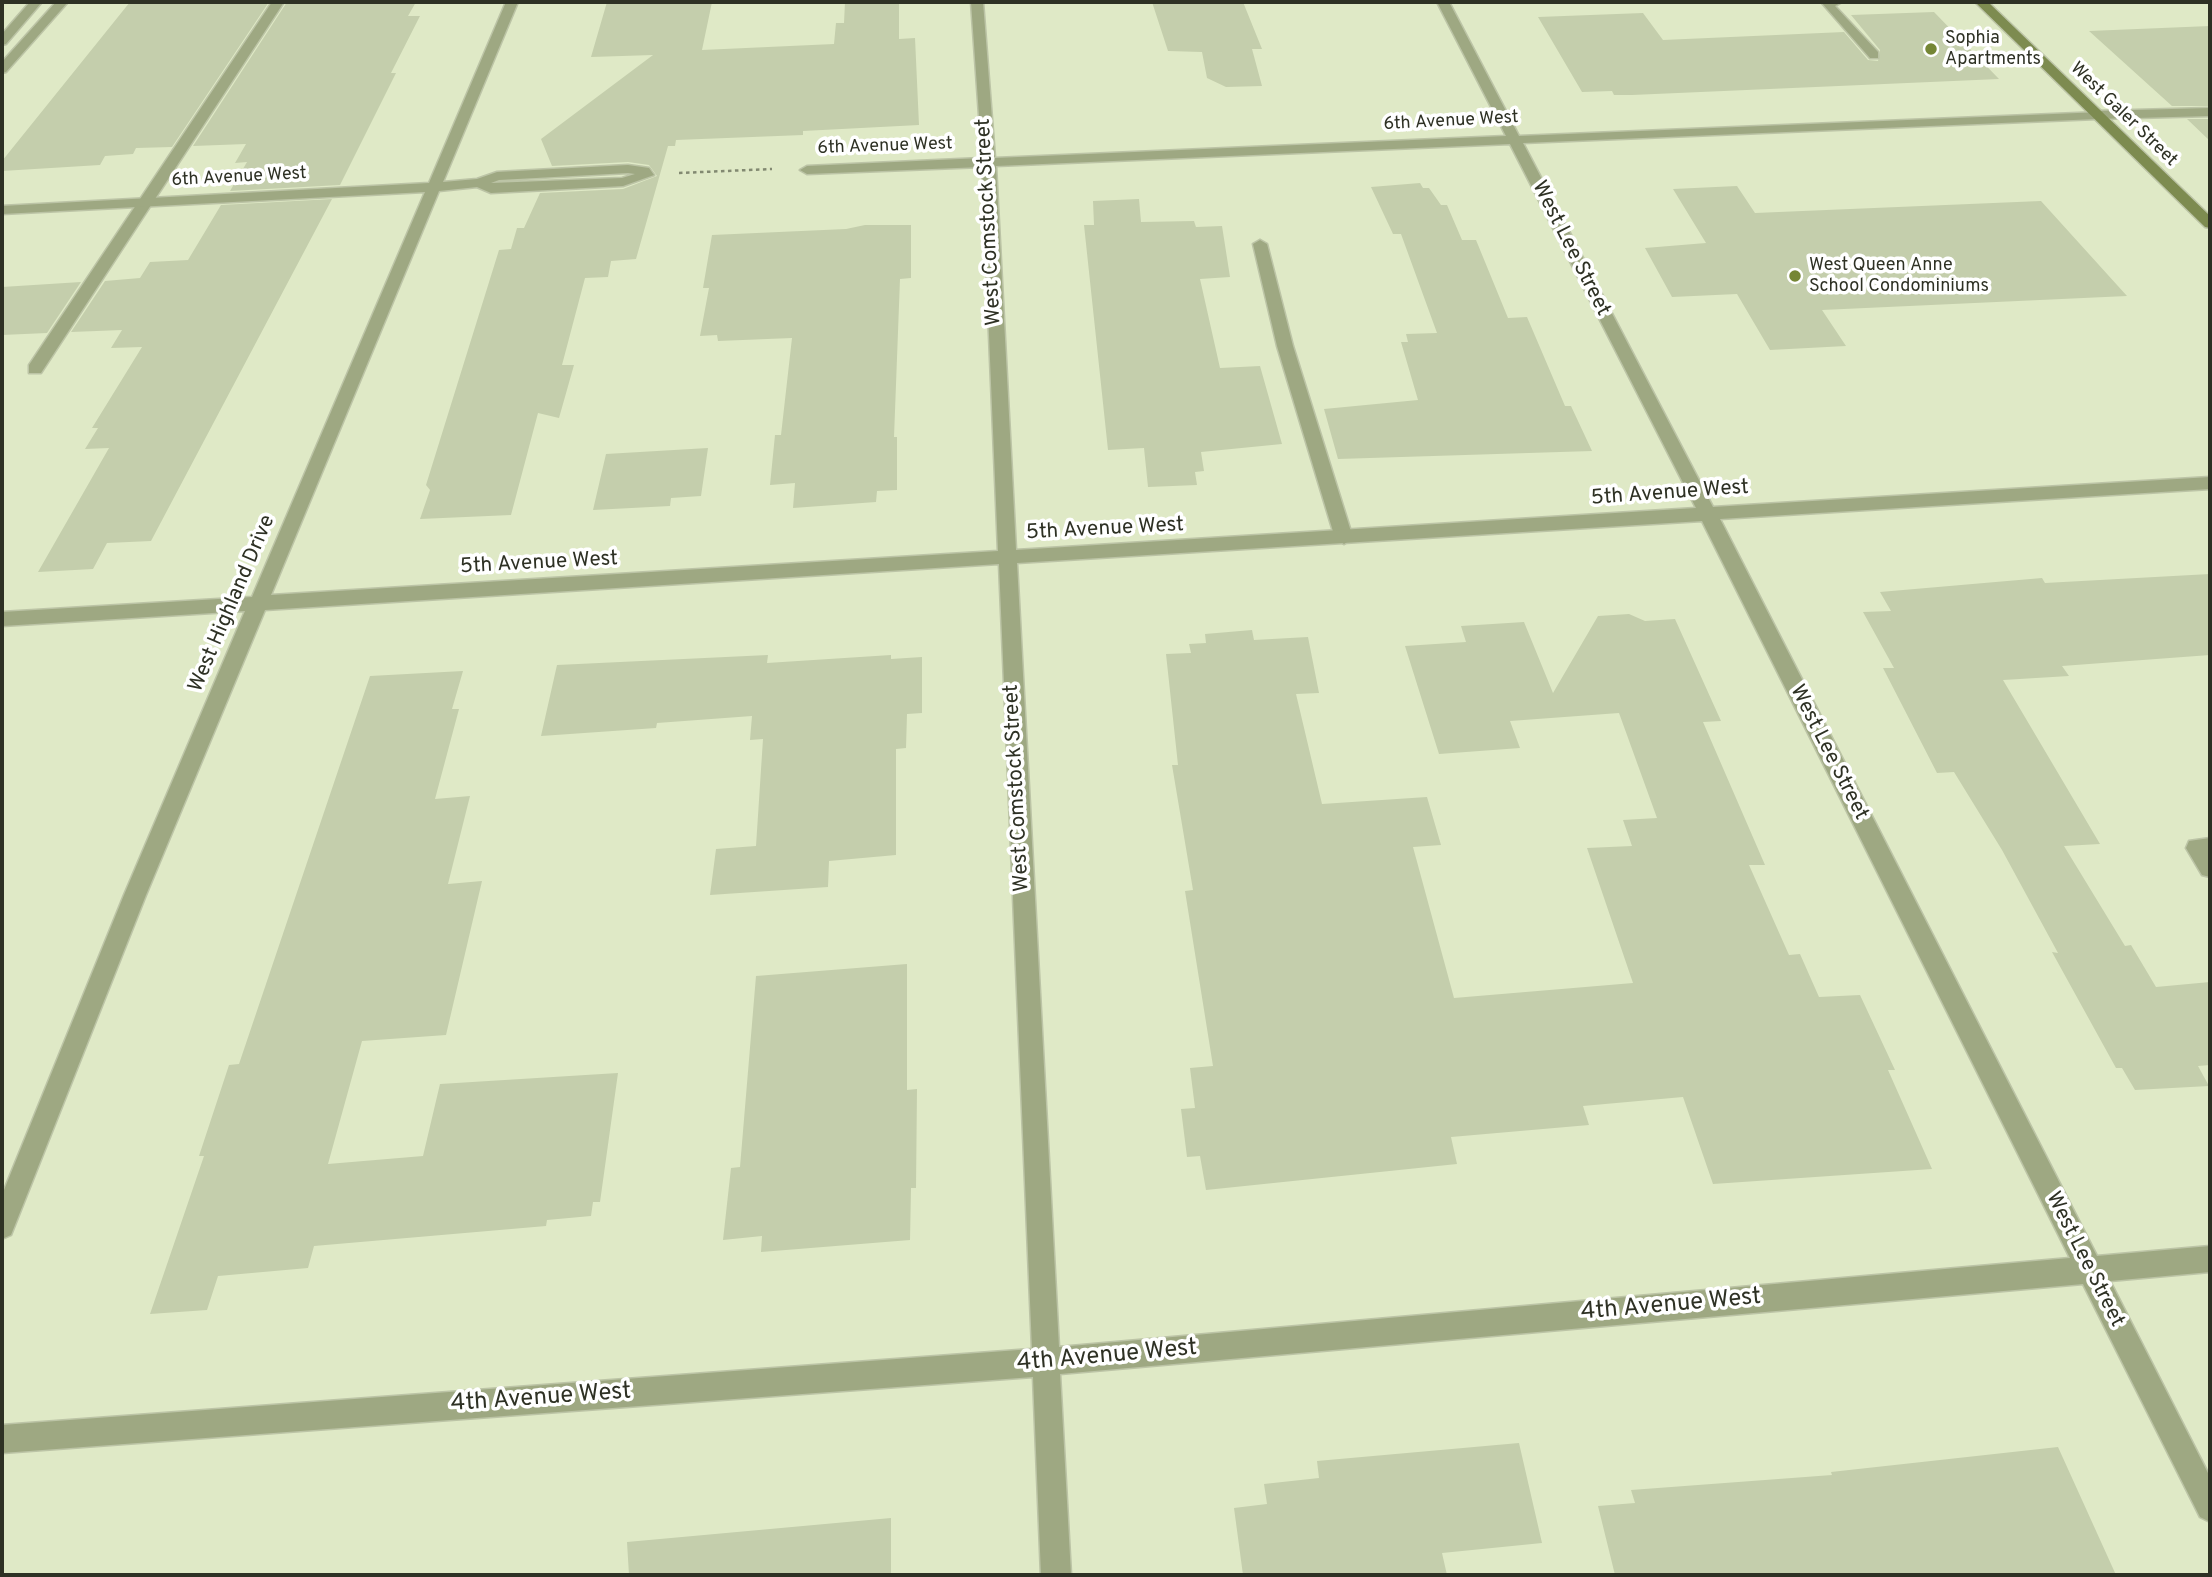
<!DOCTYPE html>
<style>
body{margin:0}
#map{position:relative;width:2212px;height:1577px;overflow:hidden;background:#dfe9c6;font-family:Overpass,sans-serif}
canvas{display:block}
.frame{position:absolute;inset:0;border:4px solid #2e3124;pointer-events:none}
</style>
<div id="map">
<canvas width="2212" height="1577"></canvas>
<div class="frame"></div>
</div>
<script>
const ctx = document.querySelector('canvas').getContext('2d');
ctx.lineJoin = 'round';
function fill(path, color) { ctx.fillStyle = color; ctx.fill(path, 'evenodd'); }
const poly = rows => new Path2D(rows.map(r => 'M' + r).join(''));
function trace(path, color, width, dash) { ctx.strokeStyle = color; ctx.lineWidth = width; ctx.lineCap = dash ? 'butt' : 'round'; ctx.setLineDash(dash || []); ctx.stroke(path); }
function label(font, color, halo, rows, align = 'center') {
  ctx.font = font + ' Overpass,sans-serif'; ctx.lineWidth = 7; ctx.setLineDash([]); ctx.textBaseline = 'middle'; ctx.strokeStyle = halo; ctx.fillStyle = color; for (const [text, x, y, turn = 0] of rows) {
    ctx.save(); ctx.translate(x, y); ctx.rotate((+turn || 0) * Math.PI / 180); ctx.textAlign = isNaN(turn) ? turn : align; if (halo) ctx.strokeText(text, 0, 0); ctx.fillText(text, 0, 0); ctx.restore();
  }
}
fill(poly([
 [130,2,269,2,172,147,136,148,133,154,105,156,100,165,2,171,2,161],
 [287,2,416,2,408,16,420,16,391,73,396,73,340,185,230,191,247,162,235,163,246,144,193,146],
 [607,2,712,2,702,50,834,44,836,23,844,23,845,2,899,2,899,39,915,38,919,125,803,131,803,135,676,140,675,146,668,146,636,259,611,261,608,277,585,278,562,365,574,365,559,418,538,413,511,515,420,519,430,490,426,485,499,250,511,249,517,228,524,228,540,193,623,189,657,176,649,165,628,162,552,166,541,139,653,55,591,57],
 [1152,2,1243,2,1262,49,1252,49,1262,86,1226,87,1207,78,1202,52,1168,51],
 [1934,12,1999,79,1632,95,1614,95,1612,91,1582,92,1538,17,1643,13,1663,40,1844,32,1868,60,1878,61,1880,50,1851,15],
 [2210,26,2210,106,2172,106,2089,31],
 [2187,119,2210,119,2210,141],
 [1420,183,1423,188,1429,188,1441,205,1447,205,1462,240,1476,240,1508,318,1527,317,1565,406,1571,406,1592,451,1338,459,1324,409,1418,400,1401,342,1408,342,1406,334,1437,333,1401,234,1393,234,1371,187],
 [1737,186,1755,213,2041,201,2127,296,1822,310,1846,346,1770,350,1737,294,1672,297,1645,248,1706,243,1673,189],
 [332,199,151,541,107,543,93,569,38,572,109,448,85,449,98,428,92,428,142,347,111,348,122,330,71,332,105,281,140,278,150,262,188,260,221,205],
 [1139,199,1141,222,1194,221,1196,227,1222,226,1230,277,1200,279,1220,368,1260,366,1282,444,1201,452,1204,471,1195,472,1197,485,1148,487,1144,448,1108,450,1084,225,1094,225,1093,201],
 [865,225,911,225,911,278,900,279,894,437,897,437,897,490,877,491,876,502,793,508,795,483,770,485,775,435,781,435,792,338,718,341,717,335,700,336,709,288,703,288,712,235,846,229],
 [81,282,47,333,2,335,2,287],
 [708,448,701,496,671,498,670,506,593,510,606,454],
 [2210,574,2210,655,2062,666,2069,676,2003,680,2100,844,2064,846,2125,946,2131,945,2156,987,2210,982,2210,1065,2198,1066,2209,1086,2135,1090,2122,1068,2116,1068,2052,952,2058,953,2002,850,1954,772,1937,773,1883,668,1894,668,1863,612,1891,611,1880,592,2042,578,2045,583],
 [1629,614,1645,621,1675,619,1721,721,1703,722,1765,865,1749,865,1789,955,1800,954,1819,997,1860,995,1895,1070,1888,1070,1932,1169,1713,1184,1683,1097,1583,1106,1589,1125,1451,1137,1457,1164,1206,1190,1200,1156,1187,1157,1181,1109,1195,1108,1190,1068,1213,1066,1185,891,1193,890,1172,765,1178,765,1166,654,1191,653,1189,644,1206,643,1205,634,1252,630,1254,640,1308,637,1319,693,1296,694,1322,804,1427,797,1441,845,1413,847,1454,998,1633,983,1587,848,1632,846,1623,820,1657,818,1619,713,1510,721,1520,748,1439,754,1405,646,1466,642,1461,626,1524,622,1553,693,1598,616],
 [768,655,767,663,891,655,891,659,922,657,922,713,907,714,906,748,896,749,896,855,829,861,828,887,710,895,716,849,756,846,763,739,750,740,752,716,657,723,656,728,541,736,557,665],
 [463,671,452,709,459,709,435,799,470,796,448,884,482,881,446,1035,362,1041,328,1164,423,1156,440,1084,618,1073,600,1202,593,1202,591,1216,547,1220,546,1226,314,1246,308,1268,218,1276,207,1310,150,1314,204,1156,199,1156,229,1065,239,1064,370,676],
 [907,964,907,1090,917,1089,916,1188,911,1188,910,1240,761,1252,762,1236,723,1240,731,1168,740,1167,756,976],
 [1519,1443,1542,1543,1442,1553,1447,1575,1243,1575,1234,1508,1267,1504,1264,1484,1319,1478,1317,1461],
 [2058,1447,2116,1575,1615,1575,1598,1506,1635,1503,1631,1490,1832,1475,1831,1472],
 [891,1518,891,1575,629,1575,627,1542]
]), '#c4ceac');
const lane = poly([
 [272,2,284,2,41,373,29,373,29,365,272,2],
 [1821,2,1842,2,1835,6,1878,52,1878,58,1870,58,1821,2],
 [2210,108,2210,116,2097,119,2090,115,2097,111,2210,108],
 [1260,240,1267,244,1293,346,1353,538,1344,544,1335,538,1277,346,1253,244,1260,240],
 [2210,838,2210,877,2202,875,2186,848,2189,841,2210,838]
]);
const street = poly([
 [30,2,42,2,6,44,2,45,2,34,30,2],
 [56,2,68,2,6,72,2,73,2,62,56,2],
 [506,2,518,2,443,182,477,179,497,172,628,165,649,168,654,175,623,186,491,193,477,187,439,191,271,595,998,551,982,167,807,174,800,170,807,166,982,158,971,2,983,2,995,158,1506,136,1437,2,1449,2,1519,136,2102,112,2104,115,2097,119,1523,143,1713,507,2210,477,2210,489,1720,519,2097,1256,2210,1246,2210,1272,2110,1281,2210,1477,2210,1522,2200,1517,2083,1284,1060,1374,1071,1575,1041,1575,1033,1377,2,1453,2,1425,1032,1349,999,564,265,610,146,895,11,1235,2,1239,2,1195,124,895,245,611,2,626,2,612,252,597,425,192,2,214,2,206,429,183,506,2],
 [1510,144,1696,508,1016,550,996,166,1510,144],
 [628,173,635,174,622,178,491,183,499,180,628,173],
 [1702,521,2070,1258,1059,1347,1017,563,1702,521]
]);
const secondary = poly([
 [1975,2,1988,2,2210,216,2210,228,2205,227,1975,2]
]);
trace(lane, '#bcc4a6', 3);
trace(street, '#bcc4a6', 3);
trace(secondary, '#bcc4a6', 3);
trace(poly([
 [679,173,772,169]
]), '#828971', 2.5, [3.5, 3.5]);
fill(lane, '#9ea882');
fill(street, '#9ea882');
fill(secondary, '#7d8b50');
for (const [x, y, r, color] of [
 [1931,49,7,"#758635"],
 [1795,276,7,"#758635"]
]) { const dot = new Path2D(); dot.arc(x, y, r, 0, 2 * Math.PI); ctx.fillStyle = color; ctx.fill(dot); trace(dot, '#fff', 2.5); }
label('18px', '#2e3124', '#fff', [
 ["Sophia",1945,39],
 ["Apartments",1945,60],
 ["West Queen Anne",1809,266],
 ["School Condominiums",1809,287]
], 'left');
label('18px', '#2e3124', '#fff', [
 ["West Galer Street",2123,115,44],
 ["6th Avenue West",1451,122,-3],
 ["6th Avenue West",885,147,-2],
 ["6th Avenue West",239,178,-3]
]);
label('21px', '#2e3124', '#fff', [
 ["West Comstock Street",990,222,-93],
 ["West Lee Street",1570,249,63],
 ["5th Avenue West",1670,494,-4],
 ["5th Avenue West",1105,530,-3],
 ["5th Avenue West",539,564,-3],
 ["West Highland Drive",233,604,-67],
 ["West Lee Street",1828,753,63],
 ["West Comstock Street",1018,788,-93],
 ["West Lee Street",2084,1260,63]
]);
label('24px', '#2e3124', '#fff', [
 ["4th Avenue West",1671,1306,-5],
 ["4th Avenue West",1107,1357,-5],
 ["4th Avenue West",541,1399,-4]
]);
</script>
